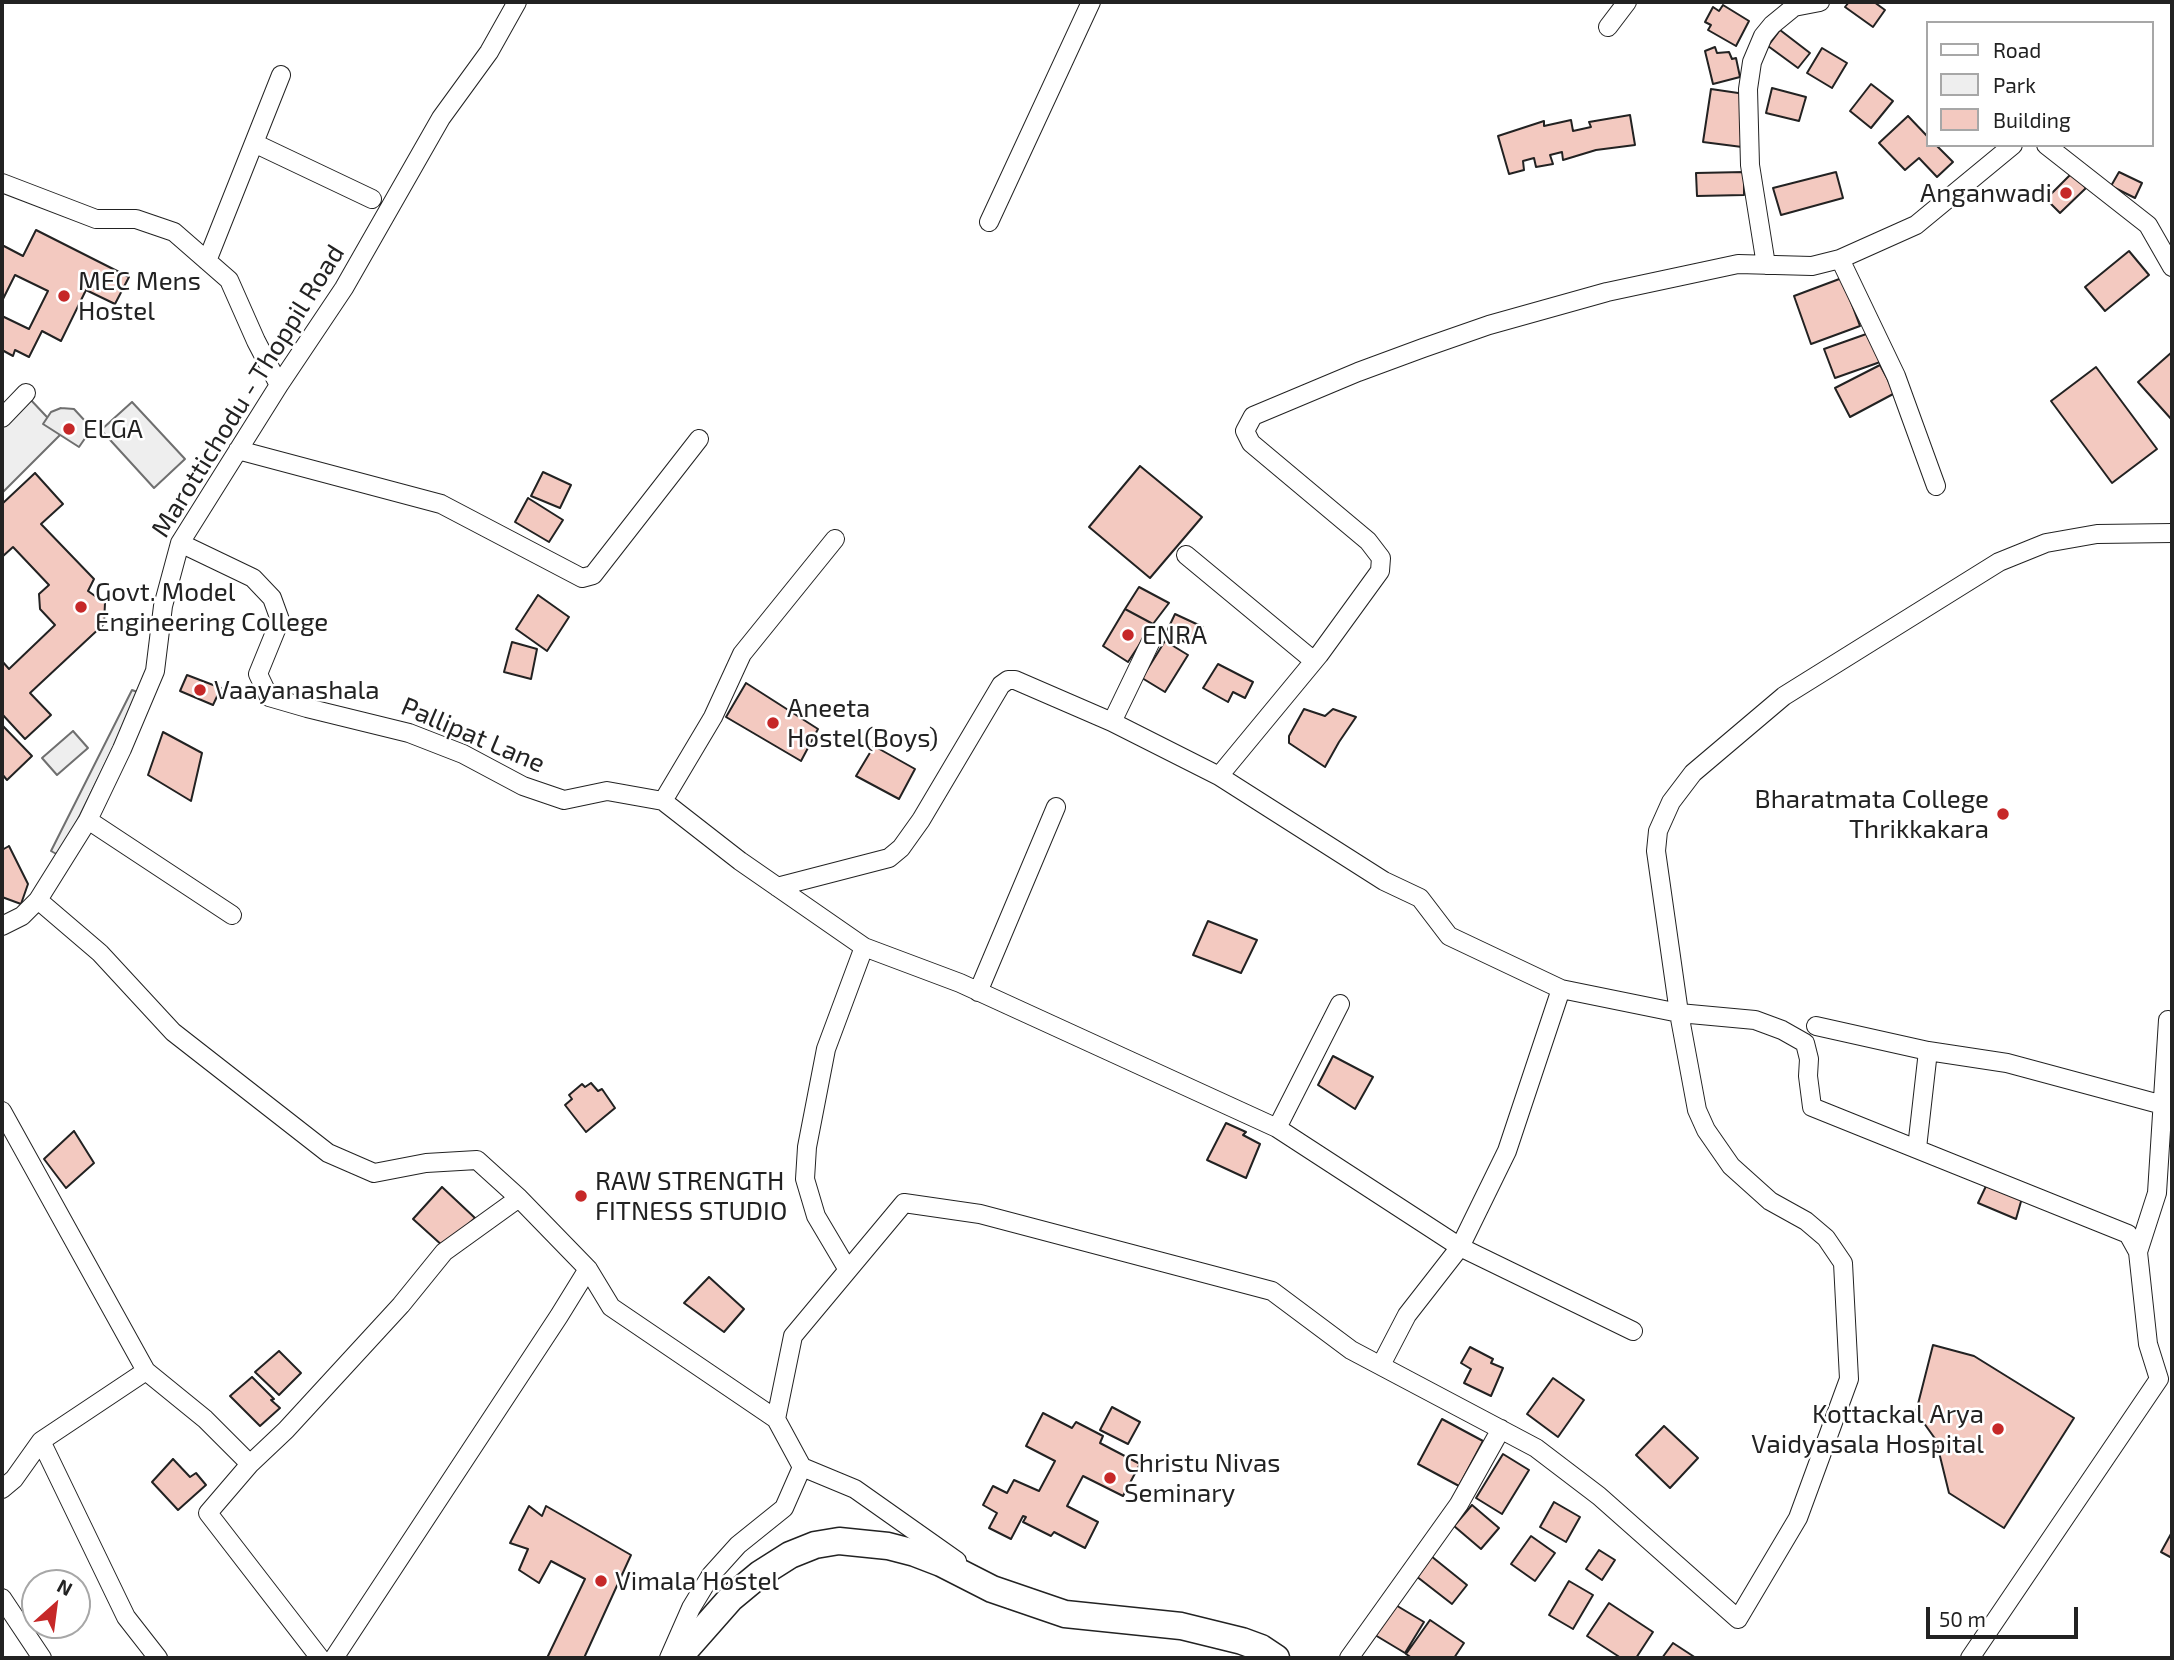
<!DOCTYPE html>
<style>
body{margin:0}
#map{position:relative;width:2174px;height:1660px;overflow:hidden;background:#fff;font-family:"Exo 2",sans-serif}
canvas{display:block}
.frame{position:absolute;inset:0;border:4px solid #222;pointer-events:none}
.legend{position:absolute;left:1926px;top:21px;width:228px;height:126px;box-sizing:border-box;background:#fff;border:2px solid #a7a7a7;margin:0;padding:9px 12px;list-style:none;font-size:21px;color:#222}
.legend li{display:flex;align-items:center;gap:14px;height:35px}
.legend b{width:35px;border:2px solid #a7a7a7}
.north{position:absolute;left:21px;top:1569px;width:70px;height:70px;box-sizing:border-box;background:#fff;border:2px solid #a7a7a7;border-radius:50%;rotate:28deg;font-size:19px;font-weight:700;line-height:28px;text-align:center;color:#222}
.north::after{content:'';display:block;margin:auto;width:24px;height:32px;background:#c62828;clip-path:polygon(50% 0,100% 100%,50% 72%,0 100%)}
.scale{position:absolute;left:1926px;top:1607px;width:152px;height:32px;box-sizing:border-box;border:4px solid #222;border-top:0;padding-left:9px;font-size:21px;line-height:24px;white-space:nowrap;color:#222;-webkit-text-stroke:5px #fff;paint-order:stroke}
</style>
<div id="map">
<canvas width="2174" height="1660"></canvas>
<div class="frame"></div>
<ul class="legend">
<li><b style="height:9px;background:#fff"></b>Road</li>
<li><b style="height:19px;background:#eee"></b>Park</li>
<li><b style="height:19px;background:#f3c9c0"></b>Building</li>
</ul>
<div class="north">N</div>
<div class="scale">50 m</div>
</div>
<script>
const ctx = document.querySelector('canvas').getContext('2d');
ctx.lineJoin = 'round';
function fill(path, color) { ctx.fillStyle = color; ctx.fill(path, 'evenodd'); }
const poly = rows => new Path2D(rows.map(r => 'M' + r).join(''));
function trace(path, color, width, dash) { ctx.strokeStyle = color; ctx.lineWidth = width; ctx.lineCap = dash ? 'butt' : 'round'; ctx.setLineDash(dash || []); ctx.stroke(path); }
function label(font, color, halo, rows, align = 'center') {
  ctx.font = font + ' "Exo 2",sans-serif'; ctx.lineWidth = 5; ctx.setLineDash([]); ctx.textBaseline = 'middle'; ctx.strokeStyle = halo; ctx.fillStyle = color; for (const [text, x, y, turn = 0] of rows) {
    ctx.save(); ctx.translate(x, y); ctx.rotate((+turn || 0) * Math.PI / 180); ctx.textAlign = isNaN(turn) ? turn : align; if (halo) ctx.strokeText(text, 0, 0); ctx.fillText(text, 0, 0); ctx.restore();
  }
}
const green = poly([
 [29,398,62,433,2,493,2,426,29,398],
 [132,402,185,459,154,488,101,430,132,402],
 [73,731,88,748,57,775,42,758,73,731]
]);
fill(green, '#eee');
trace(green, '#6f6f6f', 2);
const parking = poly([
 [61,408,74,409,86,422,88,434,79,447,43,424,51,412,61,408],
 [132,690,140,693,60,856,51,851,132,690]
]);
fill(parking, '#ededed');
trace(parking, '#6f6f6f', 2);
const building = poly([
 [1849,2,1874,2,1885,10,1873,27,1845,7,1849,2],
 [1723,5,1749,21,1736,46,1708,30,1711,25,1705,22,1713,7,1719,11,1723,5],
 [1780,30,1810,53,1798,68,1768,46,1780,30],
 [1715,47,1717,53,1729,52,1732,59,1736,58,1740,77,1713,84,1705,51,1715,47],
 [1822,48,1847,63,1832,88,1807,73,1822,48],
 [1871,84,1893,101,1871,128,1850,111,1871,84],
 [1772,88,1806,97,1799,121,1766,113,1772,88],
 [1711,89,1745,94,1742,147,1703,142,1711,89],
 [1630,115,1635,145,1596,150,1563,160,1562,152,1550,155,1553,164,1536,167,1534,158,1523,161,1524,170,1509,174,1498,136,1544,121,1544,126,1571,120,1573,131,1591,127,1589,122,1630,115],
 [1908,116,1927,136,1927,145,1936,145,1953,162,1937,177,1919,158,1905,170,1879,143,1908,116],
 [1744,172,1744,195,1697,196,1696,173,1744,172],
 [1836,172,1843,198,1781,215,1773,188,1836,172],
 [2119,172,2142,183,2135,198,2111,186,2119,172],
 [2072,173,2086,188,2060,213,2046,199,2072,173],
 [36,230,129,277,115,304,86,290,61,341,42,331,29,357,15,350,13,356,2,350,2,316,29,329,48,291,15,275,2,301,2,245,23,256,36,230],
 [2129,251,2149,275,2105,311,2085,287,2129,251],
 [1842,278,1860,326,1811,344,1794,296,1842,278],
 [1872,332,1883,361,1835,378,1824,349,1872,332],
 [2172,352,2172,420,2138,382,2172,352],
 [1880,365,1895,393,1850,417,1835,388,1880,365],
 [2096,367,2157,449,2112,483,2051,401,2096,367],
 [1140,466,1202,517,1150,578,1089,527,1140,466],
 [543,472,571,485,560,508,531,496,543,472],
 [35,473,63,504,41,524,94,579,88,591,105,603,104,624,30,693,51,715,25,739,2,714,2,661,9,669,55,625,40,609,39,594,49,585,13,547,2,557,2,504,35,473],
 [528,498,563,520,549,542,515,522,528,498],
 [1139,587,1169,603,1153,624,1125,609,1139,587],
 [538,595,569,617,547,651,516,629,538,595],
 [1125,609,1153,624,1128,662,1103,646,1125,609],
 [1175,614,1203,627,1187,643,1166,633,1175,614],
 [1165,641,1188,655,1165,692,1142,678,1165,641],
 [512,642,537,649,531,679,504,672,512,642],
 [1218,664,1253,682,1245,698,1233,692,1228,702,1203,688,1218,664],
 [187,675,221,688,213,705,180,691,187,675],
 [746,683,818,729,801,761,726,717,746,683],
 [1304,709,1325,716,1333,709,1356,717,1339,742,1325,767,1289,743,1289,736,1304,709],
 [2,725,32,756,7,780,2,774,2,725],
 [163,732,202,753,191,801,148,775,163,732],
 [874,746,915,769,899,799,856,776,874,746],
 [9,846,28,884,21,904,2,897,2,850,9,846],
 [1208,921,1257,940,1241,973,1193,955,1208,921],
 [1333,1056,1373,1077,1355,1109,1318,1085,1333,1056],
 [591,1083,598,1091,602,1089,615,1108,586,1132,565,1105,572,1099,569,1095,582,1084,585,1087,591,1083],
 [1226,1123,1246,1132,1243,1135,1260,1144,1246,1178,1207,1160,1226,1123],
 [74,1131,94,1163,66,1188,44,1159,74,1131],
 [1987,1184,2022,1198,2016,1219,1978,1203,1987,1184],
 [442,1187,475,1218,444,1247,413,1219,442,1187],
 [709,1277,744,1309,724,1332,684,1303,709,1277],
 [1933,1345,1974,1356,2074,1418,2004,1528,1949,1493,1936,1440,1916,1412,1933,1345],
 [1470,1347,1493,1359,1491,1363,1503,1368,1491,1396,1464,1383,1471,1369,1461,1363,1470,1347],
 [279,1351,301,1373,279,1395,255,1372,279,1351],
 [252,1377,274,1399,271,1400,280,1408,260,1426,230,1396,252,1377],
 [1553,1378,1584,1400,1558,1437,1527,1414,1553,1378],
 [1112,1407,1140,1422,1128,1444,1100,1430,1112,1407],
 [1043,1413,1072,1428,1076,1422,1103,1436,1100,1443,1140,1464,1123,1496,1083,1476,1067,1506,1098,1522,1085,1548,1054,1532,1051,1536,1023,1522,1026,1517,1023,1516,1011,1539,989,1528,997,1513,983,1505,993,1486,1007,1493,1014,1480,1039,1491,1055,1461,1026,1446,1043,1413],
 [1442,1419,1483,1441,1459,1486,1418,1464,1442,1419],
 [1664,1426,1698,1458,1670,1488,1636,1455,1664,1426],
 [1503,1454,1529,1470,1502,1514,1476,1498,1503,1454],
 [173,1459,190,1477,196,1473,206,1485,178,1510,152,1482,173,1459],
 [1554,1502,1580,1517,1566,1542,1540,1527,1554,1502],
 [1472,1505,1499,1528,1481,1549,1454,1526,1472,1505],
 [529,1506,542,1516,546,1506,631,1555,584,1658,547,1658,585,1579,551,1561,539,1583,519,1570,528,1549,510,1543,529,1506],
 [2172,1532,2172,1558,2161,1552,2172,1532],
 [1531,1536,1555,1553,1535,1581,1511,1564,1531,1536],
 [1599,1550,1615,1560,1602,1580,1586,1569,1599,1550],
 [1431,1556,1467,1585,1452,1604,1416,1576,1431,1556],
 [1569,1581,1593,1595,1573,1629,1549,1615,1569,1581],
 [1609,1603,1653,1632,1636,1658,1621,1658,1587,1636,1609,1603],
 [1394,1604,1424,1622,1405,1653,1375,1635,1394,1604],
 [1430,1620,1464,1643,1454,1658,1412,1658,1406,1654,1430,1620],
 [1673,1643,1696,1658,1662,1658,1673,1643]
]);
fill(building, '#f3c9c0');
trace(building, '#222', 2);
const street = poly([
 [1608,27,1627,2],
 [254,143,372,199],
 [2046,145,2148,225,2172,267],
 [2,183,96,219,136,219,174,232,229,280,256,341,279,385],
 [989,222,1091,2],
 [1840,259,1896,376,1936,486],
 [207,261,281,75],
 [1766,265,1750,165,1748,89,1752,62,1763,36,1772,25,1794,7,1820,2],
 [2,418,26,393],
 [238,450,441,504,582,578,593,575,699,439],
 [180,543,253,578,272,598,280,620,258,674,269,697,307,708,409,733,463,754,523,786,564,800,607,791,663,801,740,861,864,947,960,983,1277,1128,1460,1247,1633,1331],
 [1186,555,1314,661],
 [1112,722,1153,637],
 [1219,776,1319,655,1380,571,1381,558,1368,541,1251,443,1245,431,1253,416,1358,372,1423,348,1489,325,1607,292,1738,264,1812,266,1840,259,1916,225,2013,145],
 [663,801,713,717,742,654,835,539],
 [88,820,232,915],
 [777,887,889,858,901,848,921,820,1001,685,1008,680,1015,680,1112,722,1219,776,1384,881,1420,898,1449,936,1561,989,1679,1013,1755,1020,1782,1030,1805,1043,1809,1059,1808,1076,1812,1107,2128,1234,2138,1252,2148,1344,2159,1379,1970,1658],
 [38,900,100,953,173,1032,328,1153,374,1173,426,1163,477,1160,519,1198,588,1269,611,1307,776,1419,802,1467,784,1508,738,1545,711,1575,691,1608,669,1658],
 [2,926,22,916,38,900,88,820,122,749,155,671,163,606,180,543,279,385,344,288,441,118,489,52,517,2],
 [978,992,1056,807],
 [1816,1026,1928,1051,2007,1063,2163,1105],
 [2,1111,146,1371,205,1419,250,1464],
 [1277,1128,1340,1004],
 [1917,1148,1928,1051],
 [2138,1252,2157,1193,2168,1020],
 [848,1270,816,1216,805,1179,807,1147,826,1049,864,947],
 [1381,1365,1407,1315,1460,1247,1507,1151,1561,989],
 [776,1419,793,1336,904,1203,980,1214,1272,1291,1351,1350,1536,1448,1599,1496,1738,1619,1798,1518,1849,1379,1843,1263,1826,1238,1806,1221,1770,1201,1731,1166,1706,1130,1697,1110,1679,1013,1656,851,1658,831,1671,802,1693,773,1784,696,1999,562,2046,543,2097,534,2172,533],
 [41,1441,126,1617,158,1658],
 [802,1467,855,1489,957,1561],
 [2,1489,14,1479,41,1441,146,1371],
 [2,1598,42,1658],
 [320,1658,208,1513,250,1464,286,1430,401,1305,444,1252,519,1198],
 [334,1658,559,1316,588,1269],
 [1349,1658,1459,1504,1501,1429]
]);
const secondary = poly([
 [678,1658,731,1598,760,1574,790,1555,815,1545,839,1541,888,1546,915,1553,941,1563,992,1589,1065,1614,1181,1626,1242,1641,1261,1648,1276,1658]
]);
trace(street, '#222', 20);
trace(secondary, '#222', 29);
trace(street, '#fff', 18);
trace(secondary, '#fff', 26);
for (const [x, y, r, color] of [
 [2066,193,7,"#c62828"],
 [64,296,7,"#c62828"],
 [69,429,7,"#c62828"],
 [81,607,7,"#c62828"],
 [1128,635,7,"#c62828"],
 [200,690,7,"#c62828"],
 [773,723,7,"#c62828"],
 [2003,814,7,"#c62828"],
 [581,1196,7,"#c62828"],
 [1998,1429,7,"#c62828"],
 [1110,1478,7,"#c62828"],
 [601,1581,7,"#c62828"]
]) { const dot = new Path2D(); dot.arc(x, y, r, 0, 2 * Math.PI); ctx.fillStyle = color; ctx.fill(dot); trace(dot, '#fff', 2.5); }
label('26px', '#222', '#fff', [
 ["Anganwadi",2052,193,"right"],
 ["MEC Mens",78,281],
 ["Hostel",78,311],
 ["ELGA",83,429],
 ["Govt. Model",95,592],
 ["Engineering College",95,622],
 ["ENRA",1142,635],
 ["Vaayanashala",214,690],
 ["Aneeta",787,708],
 ["Hostel(Boys)",787,738],
 ["Bharatmata College",1989,799,"right"],
 ["Thrikkakara",1989,829,"right"],
 ["RAW STRENGTH",595,1181],
 ["FITNESS STUDIO",595,1211],
 ["Kottackal Arya",1984,1414,"right"],
 ["Vaidyasala Hospital",1984,1444,"right"],
 ["Christu Nivas",1124,1463],
 ["Seminary",1124,1493],
 ["Vimala Hostel",615,1581]
], 'left');
label('26px', '#222', '#fff', [
 ["Marottichodu - Thoppil Road",248,391,-58],
 ["Pallipat Lane",473,735,23]
]);
</script>
